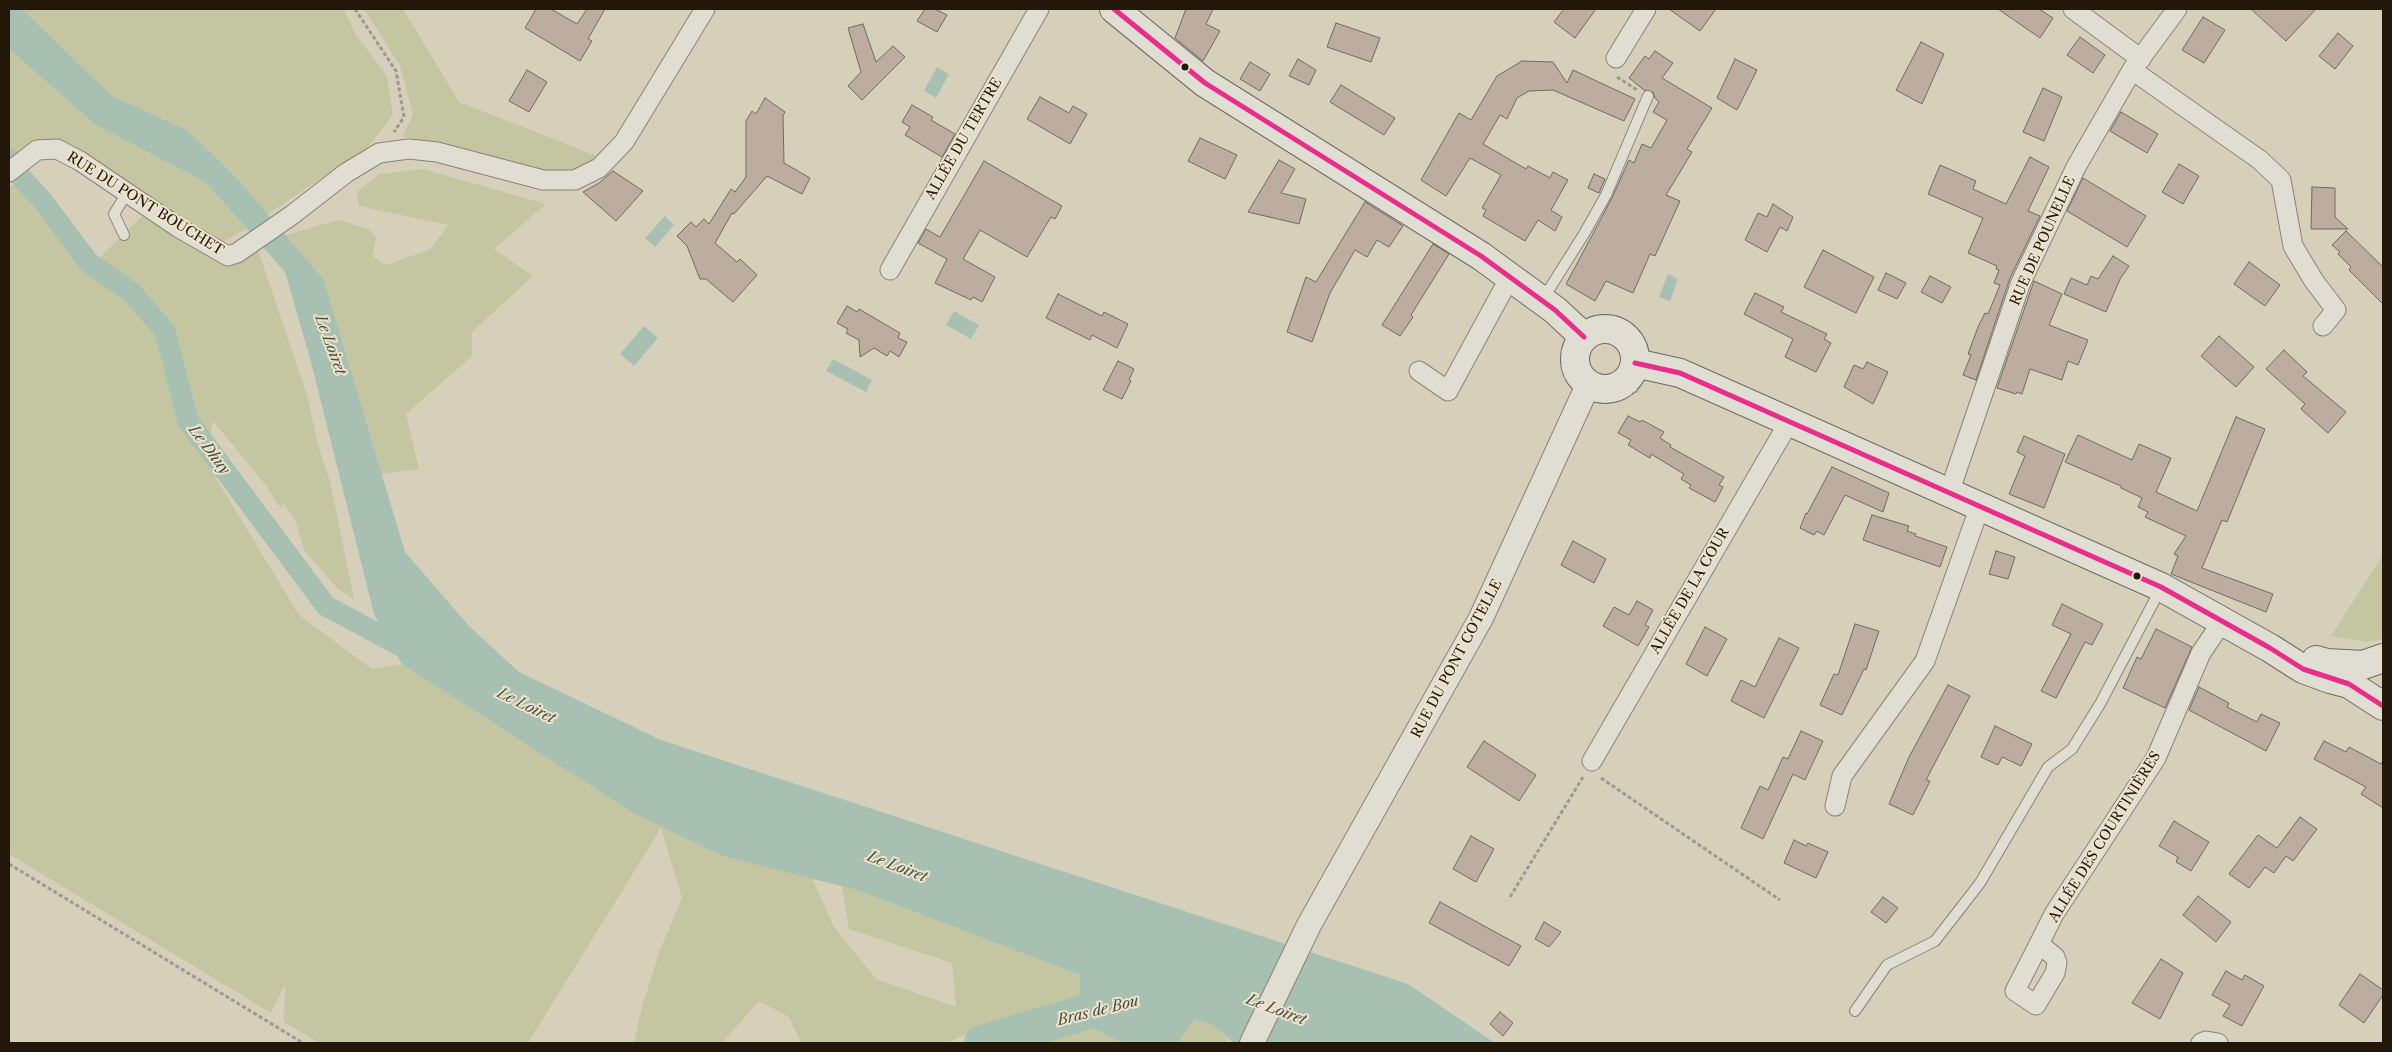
<!DOCTYPE html>
<meta charset="utf-8">
<style>
body{margin:0}
#map{position:relative;width:2392px;height:1052px;overflow:hidden;background:#d6d0bb;font-family:"Libre Caslon Text",serif}
canvas{display:block}
.frame{position:absolute;inset:0;border:10px solid #23170a;pointer-events:none}
</style>
<div id="map">
<canvas width="2392" height="1052"></canvas>
<div class="frame"></div>
</div>
<script>
const ctx = document.querySelector('canvas').getContext('2d');
ctx.lineJoin = 'round';
function fill(path, color) { ctx.fillStyle = color; ctx.fill(path, 'evenodd'); }
const poly = rows => new Path2D(rows.map(r => 'M' + r).join(''));
function trace(path, color, width, dash) { ctx.strokeStyle = color; ctx.lineWidth = width; ctx.lineCap = dash ? 'butt' : 'round'; ctx.setLineDash(dash || []); ctx.stroke(path); }
function label(font, color, halo, rows, align = 'center') {
  ctx.font = font + ' "Libre Caslon Text",serif'; ctx.lineWidth = 4; ctx.setLineDash([]); ctx.textBaseline = 'middle'; ctx.strokeStyle = halo; ctx.fillStyle = color; for (const [text, x, y, turn = 0] of rows) {
    ctx.save(); ctx.translate(x, y); ctx.rotate((+turn || 0) * Math.PI / 180); ctx.textAlign = isNaN(turn) ? turn : align; if (halo) ctx.strokeText(text, 0, 0); ctx.fillText(text, 0, 0); ctx.restore();
  }
}
fill(poly([
 [22,9,344,9,356,35,387,76,393,115,368,147,268,214,238,179,187,130,112,96],
 [364,9,403,9,459,102,597,156,577,170,563,174,403,136,413,115,400,66],
 [9,49,96,125,205,182,246,229,221,243,91,157,54,141,9,161],
 [423,169,546,204,494,249,533,276,472,332,472,356,406,414,419,469,382,474,324,280,286,235,338,220,369,229,376,238,372,256,386,265,431,249,448,225,359,206,357,192,380,174],
 [15,183,85,272,144,214,227,267,257,247,307,395,318,445,330,481,354,599,338,589,304,550,296,521,283,503,281,508,276,502,268,488,213,421,205,460,299,615,372,669,402,664,633,813,722,856,812,878,834,927,876,979,956,1007,952,963,849,929,842,886,857,890,1080,975,1079,1001,969,1033,947,1043,801,1043,789,1017,759,1001,722,1043,635,1043,634,1042,642,1007,660,950,682,898,661,828,528,1043,319,1043,284,1022,285,984,271,1013,9,854,9,188],
 [2383,555,2383,639,2367,642,2331,636],
 [1195,1019,1212,1025,1228,1039,1225,1043,1177,1043],
 [1094,1029,1123,1043,1034,1043,1050,1038]
]), '#c3c6a0');
fill(poly([
 [9,9,22,9,112,96,187,130,238,179,324,280,405,552,470,627,519,672,661,740,1408,984,1495,1043,1234,1043,1212,1025,1195,1019,1177,1043,1123,1043,1094,1029,1079,1001,1080,975,857,890,722,856,633,813,402,664,374,614,310,358,285,272,205,182,96,125,9,49],
 [937,67,949,74,936,98,924,91],
 [665,216,674,225,655,247,645,238],
 [1668,274,1678,279,1670,301,1659,297],
 [954,311,979,325,971,339,946,325],
 [644,326,658,338,634,366,620,354],
 [833,359,872,380,866,392,826,371]
]), '#a8c0b2');
trace(poly([
 [9,158,18,174,42,200,89,263,131,292,165,331,188,421,326,606,401,646,414,647]
]), '#a8c0b2', 21);
trace(poly([
 [982,1043,1106,1006,1134,1001]
]), '#a8c0b2', 36);
const building = poly([
 [536,9,551,9,577,24,587,9,605,9,588,39,592,41,580,61,525,28,536,9],
 [925,9,935,9,947,15,937,32,917,21,925,9],
 [1186,9,1213,9,1206,24,1220,31,1203,61,1175,38,1186,9],
 [1564,9,1596,9,1575,38,1554,22,1564,9],
 [1669,9,1716,9,1700,31,1669,9],
 [1998,9,2039,9,2053,18,2040,38,1998,9],
 [2251,9,2316,9,2286,41,2251,9],
 [2203,17,2225,30,2204,63,2182,50,2203,17],
 [1336,23,1380,38,1371,62,1327,47,1336,23],
 [863,24,876,62,893,46,905,57,862,100,848,86,861,72,848,28,863,24],
 [2338,33,2353,46,2335,69,2319,56,2338,33],
 [2080,37,2105,55,2093,73,2067,55,2080,37],
 [1921,42,1944,54,1922,104,1896,90,1921,42],
 [1655,51,1673,63,1662,78,1712,108,1687,149,1692,152,1666,195,1680,201,1655,256,1650,254,1633,293,1606,281,1595,301,1566,284,1612,198,1629,160,1634,163,1642,144,1651,148,1667,120,1653,112,1659,102,1655,98,1653,92,1644,90,1629,78,1645,56,1649,59,1655,51],
 [1298,59,1316,70,1309,85,1289,76,1298,59],
 [1735,59,1757,70,1737,110,1717,98,1735,59],
 [1522,61,1553,62,1567,83,1573,70,1635,99,1624,121,1553,90,1529,91,1517,98,1507,119,1500,115,1483,144,1526,169,1528,166,1550,178,1553,172,1568,180,1551,210,1562,217,1555,231,1538,220,1525,241,1483,216,1486,210,1482,208,1501,175,1470,158,1446,196,1421,180,1459,113,1471,120,1497,76,1522,61],
 [1250,62,1270,74,1260,91,1240,79,1250,62],
 [527,70,547,82,529,112,509,101,527,70],
 [1341,85,1395,118,1384,135,1330,102,1341,85],
 [2043,88,2062,97,2044,141,2023,132,2043,88],
 [1040,97,1069,113,1073,106,1087,114,1070,144,1027,119,1040,97],
 [765,98,785,112,783,116,784,163,810,178,802,194,767,176,734,214,732,213,715,243,737,262,740,259,757,275,733,302,706,279,700,279,687,246,677,236,691,222,696,227,704,219,709,224,731,189,735,192,746,177,746,121,752,111,756,114,765,98],
 [912,105,933,117,931,120,955,134,942,157,905,135,910,127,902,122,912,105],
 [2121,112,2158,134,2147,153,2110,131,2121,112],
 [1200,138,1237,155,1225,179,1188,161,1200,138],
 [2030,157,2049,167,2028,211,2040,216,2010,278,1976,380,1963,375,1971,355,1968,354,1978,327,1985,313,1988,314,2000,285,1994,283,1999,270,1996,269,1997,266,1968,253,1983,218,1928,194,1940,165,1976,181,1973,189,2006,204,2030,157],
 [1279,160,1295,169,1281,193,1306,199,1299,224,1248,212,1279,160],
 [984,161,1062,206,1055,219,1051,217,1027,257,980,230,963,259,995,277,982,302,973,297,971,300,935,283,947,259,918,243,926,229,940,237,984,161],
 [2179,164,2199,176,2183,204,2162,192,2179,164],
 [613,171,643,191,616,221,583,192,599,183,613,171],
 [1594,174,1605,179,1599,193,1588,188,1594,174],
 [2083,178,2146,216,2127,247,2067,211,2083,178],
 [2312,187,2335,188,2335,217,2348,229,2311,229,2312,187],
 [1365,202,1403,226,1389,247,1377,240,1367,257,1355,250,1330,293,1312,342,1287,332,1306,277,1316,282,1365,202],
 [1773,204,1793,217,1787,231,1780,227,1767,252,1745,240,1758,213,1767,217,1773,204],
 [2346,231,2383,267,2383,304,2349,270,2351,267,2338,254,2340,252,2332,245,2346,231],
 [1433,244,1449,254,1411,315,1413,317,1400,336,1382,325,1433,244],
 [1823,250,1874,277,1856,313,1804,287,1823,250],
 [2113,256,2129,266,2120,279,2106,312,2064,294,2071,278,2087,285,2091,276,2098,279,2113,256],
 [2249,262,2280,285,2265,306,2234,284,2249,262],
 [1886,273,1906,283,1897,299,1878,290,1886,273],
 [1930,276,1951,287,1942,303,1921,292,1930,276],
 [2034,281,2062,294,2049,325,2088,340,2078,365,2068,361,2062,380,2030,369,2022,394,2017,392,2016,394,1997,388,2034,281],
 [1755,293,1784,307,1781,312,1827,334,1824,339,1831,343,1816,372,1785,357,1793,339,1744,314,1755,293],
 [1058,294,1102,316,1104,312,1128,324,1117,348,1092,335,1090,340,1046,318,1058,294],
 [847,306,857,312,859,309,900,333,898,338,907,342,899,357,890,351,887,356,874,348,860,357,859,340,846,333,848,329,837,323,847,306],
 [2219,336,2254,367,2236,387,2201,356,2219,336],
 [2284,350,2307,372,2303,376,2346,412,2328,433,2301,409,2305,404,2266,369,2284,350],
 [1118,361,1134,369,1129,380,1131,381,1122,399,1103,390,1118,361],
 [1867,362,1888,372,1873,404,1844,387,1854,365,1863,369,1867,362],
 [1628,416,1640,422,1642,420,1664,432,1660,438,1671,445,1670,447,1724,477,1719,485,1723,487,1715,502,1689,488,1691,485,1681,479,1684,474,1651,454,1650,458,1628,445,1631,440,1618,433,1628,416],
 [2236,417,2265,429,2227,522,2222,520,2202,568,2273,594,2266,612,2171,574,2178,556,2174,554,2186,536,2145,517,2148,512,2138,507,2142,498,2121,488,2121,486,2065,462,2078,435,2132,460,2139,444,2171,458,2156,492,2197,511,2236,417],
 [2024,436,2065,454,2044,508,2009,494,2025,456,2017,452,2024,436],
 [1832,467,1889,493,1883,512,1845,495,1824,535,1817,531,1814,535,1800,528,1806,513,1807,514,1832,467],
 [1872,515,1909,526,1907,531,1916,534,1915,536,1947,547,1940,567,1863,540,1872,515],
 [1573,541,1606,559,1594,583,1561,565,1573,541],
 [1996,551,2015,557,2008,579,1989,574,1996,551],
 [1637,601,1653,610,1645,625,1649,627,1638,646,1603,626,1614,607,1629,615,1637,601],
 [2062,604,2103,624,2092,645,2085,642,2056,698,2041,691,2071,634,2052,625,2062,604],
 [1855,624,1879,631,1866,670,1864,669,1842,715,1820,705,1834,674,1838,675,1855,624],
 [1705,627,1727,639,1707,676,1686,664,1705,627],
 [2156,629,2192,647,2165,708,2123,688,2137,657,2141,659,2156,629],
 [1779,638,1799,648,1764,718,1731,701,1741,680,1755,687,1779,638],
 [1948,685,1970,696,1926,780,1930,781,1913,815,1889,804,1909,757,1948,685],
 [2199,687,2229,703,2227,707,2257,722,2261,714,2280,723,2266,751,2189,710,2199,687],
 [1995,726,2032,744,2021,766,2002,757,1998,765,1981,757,1995,726],
 [1801,731,1823,741,1805,780,1793,774,1763,839,1741,828,1760,786,1768,790,1783,757,1788,759,1801,731],
 [1484,741,1536,775,1519,801,1467,767,1484,741],
 [2324,741,2346,752,2349,747,2381,764,2383,760,2383,808,2361,794,2366,787,2314,759,2324,741],
 [2300,817,2317,829,2293,861,2286,856,2274,873,2265,867,2249,888,2229,874,2258,835,2277,848,2300,817],
 [2174,821,2209,842,2191,871,2176,862,2178,857,2159,846,2174,821],
 [1471,836,1494,849,1476,882,1453,869,1471,836],
 [1794,840,1806,846,1808,843,1828,852,1816,878,1784,863,1794,840],
 [2198,896,2231,922,2216,942,2183,915,2198,896],
 [1883,897,1898,908,1886,923,1871,912,1883,897],
 [1440,902,1521,946,1509,966,1429,923,1440,902],
 [1544,922,1561,932,1549,947,1535,939,1544,922],
 [2161,959,2183,973,2160,1019,2132,1003,2161,959],
 [2226,971,2242,980,2245,975,2264,986,2242,1026,2223,1016,2230,1005,2212,995,2226,971],
 [2360,974,2383,990,2383,995,2364,1023,2339,1005,2360,974],
 [1500,1012,1513,1023,1503,1036,1490,1024,1500,1012]
]);
fill(building, '#bdaca0');
trace(building, '#6f6a5e', 1);
const service = poly([
 [124,235,114,214,127,193],
 [1543,299,1584,234,1606,195,1648,96],
 [1855,1011,1887,965,1935,941,1980,883,2048,767,2072,749,2100,704,2161,588]
]);
const minor = poly([
 [2073,9,2141,59],
 [1616,58,1646,9],
 [2132,70,2260,160,2281,180,2293,246,2314,281,2336,310,2323,326],
 [9,172,37,150,57,149,80,161,179,228,228,256,237,253,292,215,346,173,379,153,409,149,437,152,543,180,575,180,599,168,624,142,705,9],
 [890,270,1039,9],
 [1419,371,1448,391,1510,277],
 [1949,493,2021,282,2076,167,2132,70,2177,9],
 [1592,761,1789,422],
 [1835,806,1842,776,1925,661,1980,506],
 [2039,944,2055,957,2057,963,2055,973,2036,1005,2015,991,2039,944,2054,914,2156,758,2201,653,2222,622],
 [2201,1043,2206,1041,2218,1043]
]);
const tertiary = poly([
 [1252,1043,1309,925,1481,618,1588,385]
]);
const secondary = poly([
 [1114,9,1205,83,1481,256,1555,310,1584,337],
 '1575 359a30 30 0 1 1 60 0a30 30 0 1 1-60 0Z',
 [1635,363,1680,373,2161,587,2270,648,2303,669,2330,679,2349,684,2383,706],
 [2316,660,2327,663,2363,665,2383,658]
]);
trace(service, '#888376', 12);
trace(minor, '#888376', 21);
trace(tertiary, '#888376', 26);
trace(secondary, '#6f6a5e', 30);
trace(poly([
 [355,9,396,71,404,117,394,132],
 [1617,77,1637,90],
 [1602,321,1627,328,1640,340],
 [1562,350,1563,370,1567,380],
 [1603,401,1625,397,1640,389],
 [1601,778,1780,900],
 [9,864,303,1043],
 [1510,897,1583,777]
]), '#9c9990', 3, [4, 2.5]);
trace(service, '#e0ddd2', 10);
trace(minor, '#e0ddd2', 19);
trace(tertiary, '#e0ddd2', 24);
trace(secondary, '#e0ddd2', 28);
trace(poly([
 [1114,9,1205,83,1481,256,1555,310,1584,337],
 [1635,363,1680,373,2161,587,2270,648,2303,669,2349,684,2383,706]
]), '#e92d8b', 5);
for (const [x, y, r, color] of [
 [1185,67,4.5,"#23170a"],
 [2137,576,4.5,"#23170a"]
]) { const dot = new Path2D(); dot.arc(x, y, r, 0, 2 * Math.PI); ctx.fillStyle = color; ctx.fill(dot); trace(dot, '#ece4cc', 2); }
label('14px', '#23170a', '#ece4cc', [
 ["ALLÉE DU TERTRE",964,139,-60],
 ["RUE DU PONT BOUCHET",145,204,32],
 ["RUE DE POUNELLE",2043,241,-66],
 ["ALLÉE DE LA COUR",1690,591,-60],
 ["RUE DU PONT COTELLE",1457,659,-62],
 ["ALLÉE DES COURTINIÈRES",2105,837,-58]
]);
label('italic 15px', '#4b5043', '#ece4cc', [
 ["Le Loiret",330,345,70],
 ["Le Dhuy",209,450,53],
 ["Le Loiret",526,706,26],
 ["Le Loiret",897,867,21],
 ["Le Loiret",1276,1010,21],
 ["Bras de Bou",1098,1011,-14]
]);
</script>
